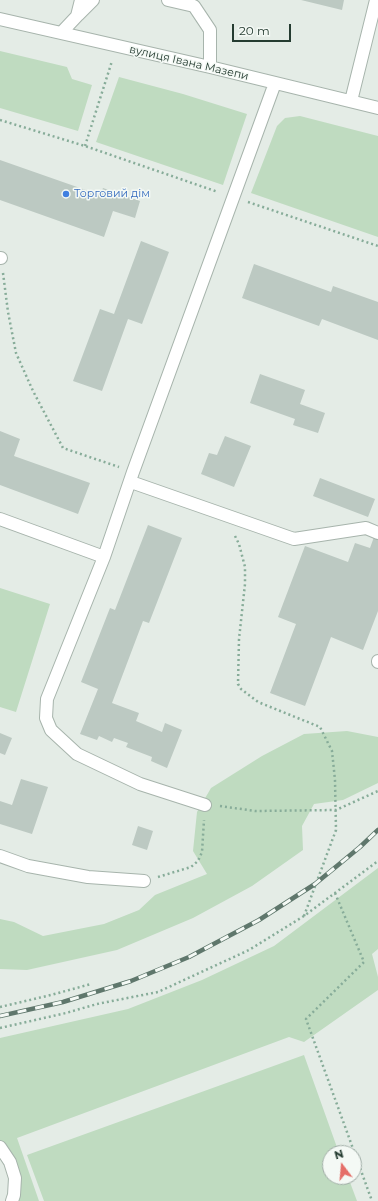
<!DOCTYPE html>
<meta charset="utf-8">
<style>
body{margin:0}
#map{position:relative;width:378px;height:1201px;overflow:hidden;background:#e4ece6;font-family:Montserrat,sans-serif}
canvas{display:block}
.north{position:absolute;left:322px;top:1145px;width:40px;height:40px;box-sizing:border-box;background:#f4f9f5;border:1px solid #a1ada7;border-radius:50%;rotate:344deg;font-size:11px;font-weight:700;line-height:16px;text-align:center;color:#253c31}
.north::after{content:'';display:block;margin:auto;width:14px;height:18px;background:#e56e68;clip-path:polygon(50% 0,100% 100%,50% 72%,0 100%)}
.scale{position:absolute;left:232px;top:24px;width:59px;height:18px;box-sizing:border-box;border:2px solid #253c31;border-top:0;padding-left:5px;font-size:12px;line-height:14px;white-space:nowrap;color:#253c31;-webkit-text-stroke:3px #f4f9f5;paint-order:stroke}
</style>
<div id="map">
<canvas width="378" height="1201"></canvas>
<div class="north">N</div>
<div class="scale">20 m</div>
</div>
<script>
const ctx = document.querySelector('canvas').getContext('2d');
ctx.lineJoin = 'round';
function fill(path, color) { ctx.fillStyle = color; ctx.fill(path, 'evenodd'); }
const poly = rows => new Path2D(rows.map(r => 'M' + r).join(''));
function trace(path, color, width, dash) { ctx.strokeStyle = color; ctx.lineWidth = width; ctx.lineCap = dash ? 'butt' : 'round'; ctx.setLineDash(dash || []); ctx.stroke(path); }
function label(font, color, halo, rows, align = 'center') {
  ctx.font = font + ' Montserrat,sans-serif'; ctx.lineWidth = 3; ctx.setLineDash([]); ctx.textBaseline = 'middle'; ctx.strokeStyle = halo; ctx.fillStyle = color; for (const [text, x, y, turn = 0] of rows) {
    ctx.save(); ctx.translate(x, y); ctx.rotate((+turn || 0) * Math.PI / 180); ctx.textAlign = isNaN(turn) ? turn : align; if (halo) ctx.strokeText(text, 0, 0); ctx.fillText(text, 0, 0); ctx.restore();
  }
}
fill(poly([
 [0,51,67,67,72,79,92,85,78,131,0,108],
 [119,77,183,94,247,114,223,185,96,142],
 [300,116,378,136,378,237,251,193,277,126,285,118],
 [0,588,50,604,16,712,0,707],
 [347,731,378,737,378,783,343,800,314,804,302,826,303,850,252,886,193,918,117,950,27,970,0,969,0,919,14,922,43,936,104,924,139,910,155,895,207,874,193,851,197,812,211,788,262,756,304,734],
 [378,868,378,949,372,954,378,977,378,990,304,1042,289,1037,17,1138,39,1201,16,1201,0,1144,0,1038,128,1009,202,980,274,946],
 [304,1055,339,1153,330,1153,330,1177,348,1177,357,1201,44,1201,27,1155]
]), '#bfdbc0');
fill(poly([
 [301,0,344,0,342,10],
 [0,160,100,195,103,188,140,201,135,218,113,211,104,237,0,200],
 [141,241,169,252,142,324,128,319,102,391,73,381,100,309,114,314],
 [254,264,331,292,333,286,378,302,378,340,322,319,319,326,242,298],
 [260,374,305,390,300,404,325,413,318,433,293,425,295,419,250,403],
 [0,431,20,439,14,456,90,483,78,514,0,485],
 [225,436,251,446,234,487,201,474,209,453,217,455],
 [320,478,375,499,368,517,313,496],
 [148,525,182,538,149,623,143,621,112,703,139,713,136,721,162,732,165,723,182,730,167,768,151,761,152,757,126,747,128,743,114,738,112,742,99,736,97,740,80,734,98,689,81,682,110,608,115,610],
 [374,537,378,538,378,611,363,650,331,637,305,706,270,693,296,624,278,617,305,546,348,562,355,543,370,548],
 [0,733,12,738,5,755,0,753],
 [21,779,48,787,32,834,0,824,0,801,12,805],
 [138,826,153,831,147,850,132,845]
]), '#bcc9c2');
const minor = poly([
 [168,0,194,6,210,30,210,67],
 [78,15,93,0],
 [0,19,210,67,378,108],
 [61,33,77,16,81,0],
 [351,101,376,0],
 [0,258,1,258],
 [131,482,294,539,366,528,378,533],
 [0,519,104,557],
 [378,662,378,661],
 [205,805,140,784,77,754,51,730,46,718,47,699,104,557,133,472,275,83],
 [0,856,28,866,88,877,144,881],
 [0,1147,10,1162,15,1178,14,1195,12,1201]
]);
trace(minor, '#a7b4ac', 14);
trace(poly([
 [0,120,85,146,218,192],
 [85,146,112,61],
 [248,202,378,246],
 [3,273,8,312,16,353,33,391,63,448,119,467],
 [235,536,239,544,245,567,245,584,239,639,238,684,241,689,258,702,320,727,332,751,335,780,336,830,304,916],
 [220,806,255,811,336,810,378,791],
 [158,877,191,867,198,861,202,852,204,820],
 [335,893,364,962,306,1019,372,1201],
 [0,1007,51,995,91,984],
 [0,1028,66,1013,97,1004,158,992,249,950,304,916,378,861]
]), '#87ac99', 2.5, [2, 3]);
trace(minor, '#fff', 12);
const rail = poly([
 [0,1016,63,1002,131,981,189,957,259,920,315,884,360,847,378,830]
]);
trace(rail, '#5f776c', 4.5);
trace(rail, '#f4f9f5', 3, [9]);
for (const [x, y, r, color] of [
 [66,194,4,"#3f7fe0"]
]) { const dot = new Path2D(); dot.arc(x, y, r, 0, 2 * Math.PI); ctx.fillStyle = color; ctx.fill(dot); trace(dot, '#f4f9f5', 1.5); }
label('11px', '#253c31', '#f4f9f5', [
 ["вулиця Івана Мазепи",189,63,13]
]);
label('11px', '#366cbe', '#f4f9f5', [
 ["Торговий дім",74,194]
], 'left');
</script>
